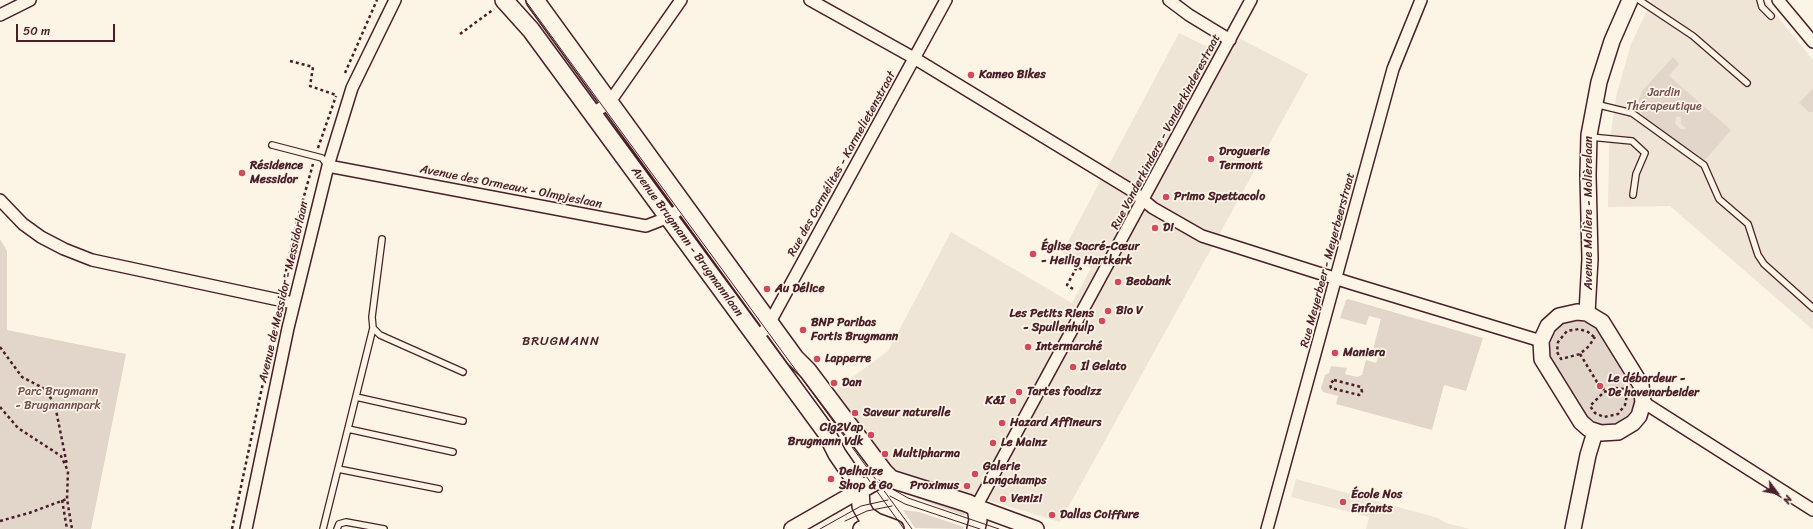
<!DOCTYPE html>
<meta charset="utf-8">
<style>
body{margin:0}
#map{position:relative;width:1813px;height:529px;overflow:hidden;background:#fcf5e5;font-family:Sriracha,sans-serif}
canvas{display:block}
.north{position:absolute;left:1757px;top:473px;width:40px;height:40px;-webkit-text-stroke:3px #fcf5e5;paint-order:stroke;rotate:122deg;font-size:11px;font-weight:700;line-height:16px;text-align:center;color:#4a1f2b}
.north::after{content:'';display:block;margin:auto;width:14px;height:18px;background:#4a1f2b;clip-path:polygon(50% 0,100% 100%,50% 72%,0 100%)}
.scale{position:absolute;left:16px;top:24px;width:99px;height:18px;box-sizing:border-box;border:2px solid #4a1f2b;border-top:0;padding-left:5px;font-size:12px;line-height:14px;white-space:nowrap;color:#4a1f2b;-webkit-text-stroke:3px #fcf5e5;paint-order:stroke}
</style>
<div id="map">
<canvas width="1813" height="529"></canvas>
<div class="north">N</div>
<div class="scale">50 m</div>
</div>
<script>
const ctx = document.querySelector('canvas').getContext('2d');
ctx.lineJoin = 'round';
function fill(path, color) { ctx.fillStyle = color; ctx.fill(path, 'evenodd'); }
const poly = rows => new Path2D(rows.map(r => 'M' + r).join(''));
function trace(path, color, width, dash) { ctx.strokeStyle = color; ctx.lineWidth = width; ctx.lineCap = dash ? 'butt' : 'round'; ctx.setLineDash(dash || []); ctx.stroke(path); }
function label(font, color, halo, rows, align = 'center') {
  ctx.font = font + ' Sriracha,sans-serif'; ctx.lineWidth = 3.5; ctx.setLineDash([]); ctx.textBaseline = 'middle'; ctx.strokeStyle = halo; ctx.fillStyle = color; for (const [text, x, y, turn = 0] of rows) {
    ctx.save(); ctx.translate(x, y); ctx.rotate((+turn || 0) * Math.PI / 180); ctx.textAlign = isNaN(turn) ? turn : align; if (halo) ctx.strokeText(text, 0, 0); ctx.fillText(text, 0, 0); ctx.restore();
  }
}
fill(poly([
 [1652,0,1764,0,1813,60,1813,330,1670,206,1608,207,1609,146,1616,97,1631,44],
 [1179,33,1220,53,1233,35,1308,74,1060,522,889,470,834,391,888,351,951,232,1072,303,1091,268,1062,253],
 [1296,479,1438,518,1446,523,1470,529,1366,529,1369,517,1291,497]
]), '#eee5d7');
fill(poly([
 [1673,57,1679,64,1669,76,1731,130,1705,160,1652,124,1643,116,1639,109,1639,99,1643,90],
 [1678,116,1681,118,1681,124,1686,128,1685,129,1680,129,1675,123,1676,118],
 [1813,88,1813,112,1809,112,1799,103],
 [0,239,7,251,7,330,126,354,91,529,0,529],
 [1348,299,1483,338,1466,391,1444,385,1432,430,1336,404,1338,396,1323,392,1321,388,1325,375,1329,373,1331,366,1347,368,1345,374,1357,377,1362,375,1366,360,1376,363,1379,355,1372,353,1381,319,1369,316,1366,325,1340,318,1346,300],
 [1575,320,1587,322,1597,329,1634,391,1634,404,1631,413,1625,419,1616,424,1600,424,1588,417,1552,360,1549,350,1552,335,1564,323],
 [894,486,962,509,965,516,906,494],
 [903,510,919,512,964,527,963,529,915,528]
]), '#e2d5ca');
const lane = poly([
 [1639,0,1693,36,1747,83],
 [1760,0,1762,7,1771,16],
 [1595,104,1632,113,1704,165,1719,199,1748,224,1758,255,1764,264,1813,308],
 [1590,137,1632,141,1645,153,1636,174,1633,195],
 [272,145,322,158,328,166],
 [382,239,372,317,373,328,380,335,463,372],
 [356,397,463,421],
 [348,429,453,452],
 [338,469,439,489],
 [323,529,373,328],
 [337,529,339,524,346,522,384,529]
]);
const street = poly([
 [810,0,914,58,1131,190,1153,208,1202,236,1350,283,1541,341],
 [1169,0,1189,15,1230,40],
 [1778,0,1813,42],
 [0,15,30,0],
 [593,113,609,103,681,0],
 [328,166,646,226,669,217,684,206],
 [0,200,23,224,41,237,64,249,92,260,293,303],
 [757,337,766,329,770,322,946,0],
 [1643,402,1813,510],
 [976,507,1251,0],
 [246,529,288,328,328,166,352,88,395,0],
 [1267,529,1393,69,1421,0]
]);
const secondary = poly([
 [1577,312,1587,313,1602,322,1641,385,1643,402,1639,416,1633,423,1618,432,1601,433,1589,429,1581,422,1542,359,1541,341,1548,326,1559,316,1577,312],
 [1587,313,1590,259,1588,175,1589,135,1599,82,1612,41,1630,0],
 [976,507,1036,529],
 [792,529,860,490],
 [861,529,876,522],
 [1573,529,1588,455,1595,432]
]);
const primary = poly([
 [504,0,531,30,826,432,837,454,855,480,860,490],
 [535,0,795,358,808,371,884,472,891,479],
 [895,529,876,522,866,515,861,506,860,490,879,479,891,479,967,503,976,507,978,520,976,529]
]);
trace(lane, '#4a1f2b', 8);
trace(street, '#4a1f2b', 14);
trace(secondary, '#4a1f2b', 18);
trace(primary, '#4a1f2b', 20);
trace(poly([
 [460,34,494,9],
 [290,61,313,67,310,86,336,95],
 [345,73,377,0],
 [318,148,336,96],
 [282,289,297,221,313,164],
 [1073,289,1067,285,1077,267,1083,270],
 [1594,337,1588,332,1579,329,1567,331,1558,342,1557,352,1561,359,1580,354,1589,346,1595,337],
 [0,347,22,377,45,389,55,405,67,465],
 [1580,354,1597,382,1600,382,1603,387,1604,392],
 [1334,380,1361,387,1362,392,1359,395,1331,388,1330,384,1334,380],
 [1615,388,1624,389,1627,395,1625,405,1618,414,1604,417,1595,413,1590,406,1604,392,1615,388],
 [0,407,18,428,61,456,68,471,67,499,72,529],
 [62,500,67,529],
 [0,521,29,513,67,499],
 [232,529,278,312]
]), '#4a1f2b', 2.5, [3, 3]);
trace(lane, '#fcf5e5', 5.5);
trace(street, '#fcf5e5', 11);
trace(secondary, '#fcf5e5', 15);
trace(primary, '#fcf5e5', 17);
trace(poly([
 [525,0,912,529],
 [861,469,904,529],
 [879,480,889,487,908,498,999,529],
 [890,496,905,504,980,529],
 [845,521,867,511,892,506],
 [820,529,861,506,888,500]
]), '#4a1f2b', 1);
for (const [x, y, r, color] of [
 [971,75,4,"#d1495b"],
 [1211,159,4,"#d1495b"],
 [242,173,4,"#d1495b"],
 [1166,197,4,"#d1495b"],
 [1155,228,4,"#d1495b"],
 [1033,254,4,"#d1495b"],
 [1118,282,4,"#d1495b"],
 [767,289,4,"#d1495b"],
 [1108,311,4,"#d1495b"],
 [1102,321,4,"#d1495b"],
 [803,330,4,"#d1495b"],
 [1028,347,4,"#d1495b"],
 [1335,353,4,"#d1495b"],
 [817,359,4,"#d1495b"],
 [1073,367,4,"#d1495b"],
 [834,383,4,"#d1495b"],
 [1600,386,4,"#d1495b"],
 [1019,392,4,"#d1495b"],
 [1013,401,4,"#d1495b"],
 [855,413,4,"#d1495b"],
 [1002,423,4,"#d1495b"],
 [871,435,4,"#d1495b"],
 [993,443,4,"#d1495b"],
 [885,454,4,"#d1495b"],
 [975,474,4,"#d1495b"],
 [831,479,4,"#d1495b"],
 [967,486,4,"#d1495b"],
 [1003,499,4,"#d1495b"],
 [1343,502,4,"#d1495b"],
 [1052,515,4,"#d1495b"]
]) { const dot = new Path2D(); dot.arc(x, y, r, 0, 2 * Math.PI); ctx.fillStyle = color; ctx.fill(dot); trace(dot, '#fcf5e5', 1.5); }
label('bold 12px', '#4a1f2b', '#fcf5e5', [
 ["Kameo Bikes",979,75],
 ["Droguerie",1219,152],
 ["Termont",1219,166],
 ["Résidence",250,166],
 ["Messidor",250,180],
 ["Primo Spettacolo",1174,197],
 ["Di",1163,228],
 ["Église Sacré-Cœur",1041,247],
 ["- Heilig Hartkerk",1041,261],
 ["Beobank",1126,282],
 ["Au Délice",775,289],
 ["Bio V",1116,311],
 ["Les Petits Riens",1094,314,"right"],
 ["- Spullenhulp",1094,328,"right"],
 ["BNP Paribas",811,323],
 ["Fortis Brugmann",811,337],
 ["Intermarché",1036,347],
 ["Maniera",1343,353],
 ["Lapperre",825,359],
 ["Il Gelato",1081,367],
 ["Le débardeur -",1608,379],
 ["De havenarbeider",1608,393],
 ["Dan",842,383],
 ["Tartes foodizz",1027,392],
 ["K&I",1005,401,"right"],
 ["Saveur naturelle",863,413],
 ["Hazard Affineurs",1010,423],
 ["Cig2Vap",863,428,"right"],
 ["Brugmann Vdk",863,442,"right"],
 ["Le Mainz",1001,443],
 ["Multipharma",893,454],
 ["Galerie",983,467],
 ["Longchamps",983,481],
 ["Delhaize",839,472],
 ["Shop & Go",839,486],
 ["Proximus",959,486,"right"],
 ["École Nos",1351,495],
 ["Enfants",1351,509],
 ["Venizi",1011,499],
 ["Dallas Coiffure",1060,515]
], 'left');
label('12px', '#704c53', '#fcf5e5', [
 ["Jardin",1664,93],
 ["Thérapeutique",1664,107],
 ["Parc Brugmann",58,392],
 ["- Brugmannpark",58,406]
]);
label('12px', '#4a1f2b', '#fcf5e5', [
 ["Rue Vanderkindere - Vanderkinderestraat",1166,132,-62],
 ["Rue des Carmélites - Karmelietenstraat",842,164,-61],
 ["Avenue des Ormeaux - Olmpjeslaan",511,187,11],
 ["Avenue Molière - Molièrelaan",1589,213,-90],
 ["Avenue Brugmann - Brugmannlaan",687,242,54],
 ["Rue Meyerbeer - Meyerbeerstraat",1328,260,-75],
 ["Avenue de Messidor - Messidorlaan",284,292,-77]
]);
ctx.letterSpacing = '1px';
label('13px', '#4a1f2b', '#fcf5e5', [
 ["BRUGMANN",561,342]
]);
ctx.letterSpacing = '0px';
</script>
